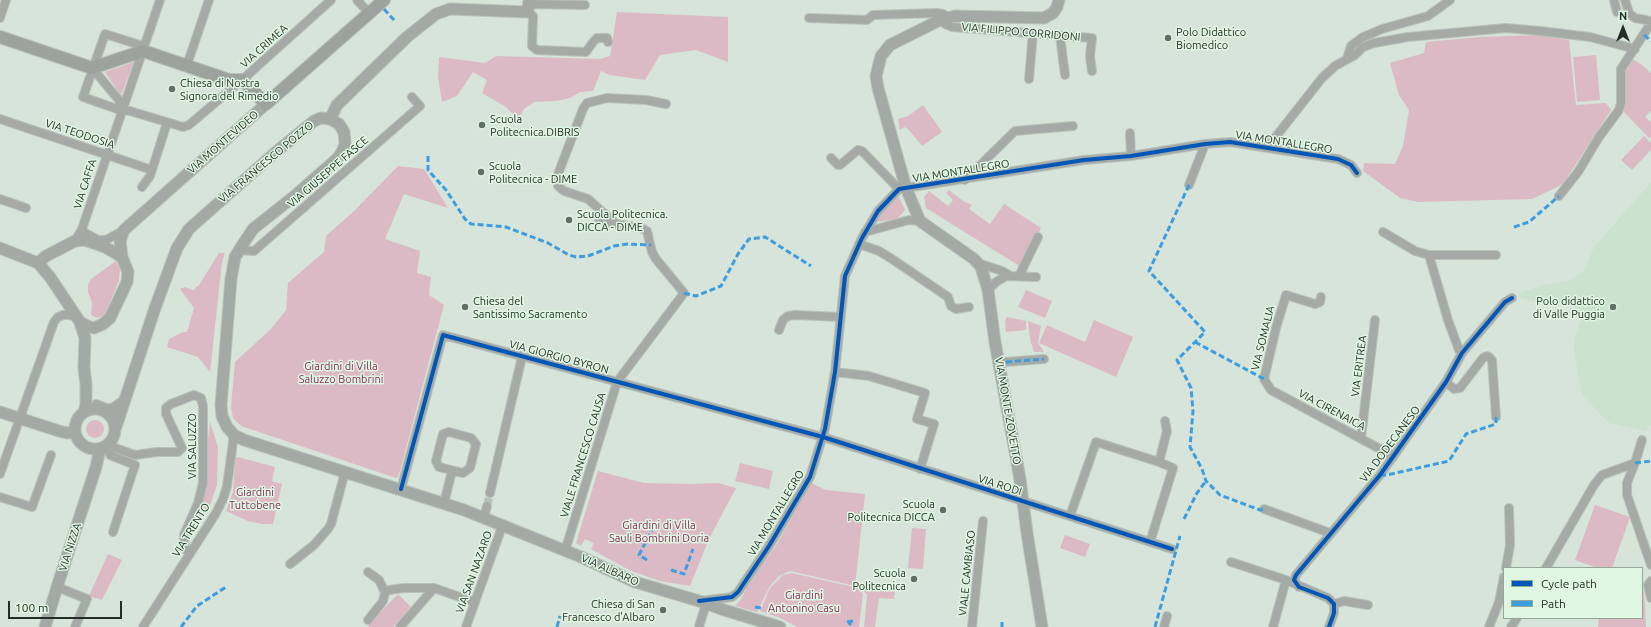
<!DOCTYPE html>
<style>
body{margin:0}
#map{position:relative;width:1651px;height:627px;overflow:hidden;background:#d7e4d9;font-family:Ubuntu,sans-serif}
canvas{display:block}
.legend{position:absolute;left:1503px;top:567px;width:140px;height:52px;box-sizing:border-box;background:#dff7e2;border:1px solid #95a797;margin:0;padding:5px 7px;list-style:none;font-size:12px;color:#252e26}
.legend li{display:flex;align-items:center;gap:8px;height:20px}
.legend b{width:20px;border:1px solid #95a797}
.north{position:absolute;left:1603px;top:8px;width:40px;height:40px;-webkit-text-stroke:3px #dff7e2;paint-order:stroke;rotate:0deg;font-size:11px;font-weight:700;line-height:16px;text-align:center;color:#252e26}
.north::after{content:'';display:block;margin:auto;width:14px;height:18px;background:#252e26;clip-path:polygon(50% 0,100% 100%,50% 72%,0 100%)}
.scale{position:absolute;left:8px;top:601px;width:114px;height:18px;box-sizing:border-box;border:2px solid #252e26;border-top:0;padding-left:5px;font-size:12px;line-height:14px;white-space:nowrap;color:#252e26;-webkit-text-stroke:3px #dff7e2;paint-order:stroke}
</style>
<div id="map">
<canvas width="1651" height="627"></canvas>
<ul class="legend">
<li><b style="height:5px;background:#0057b8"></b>Cycle path</li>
<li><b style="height:5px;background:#3c9de0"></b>Path</li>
</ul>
<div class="north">N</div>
<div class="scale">100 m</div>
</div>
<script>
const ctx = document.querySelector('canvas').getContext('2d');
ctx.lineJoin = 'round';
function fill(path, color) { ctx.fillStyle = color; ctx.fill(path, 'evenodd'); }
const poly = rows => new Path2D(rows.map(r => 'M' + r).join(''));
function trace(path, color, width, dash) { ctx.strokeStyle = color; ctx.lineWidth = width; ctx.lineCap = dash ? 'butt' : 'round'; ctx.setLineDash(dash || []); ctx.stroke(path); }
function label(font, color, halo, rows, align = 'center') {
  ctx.font = font + ' Ubuntu,sans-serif'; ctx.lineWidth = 3; ctx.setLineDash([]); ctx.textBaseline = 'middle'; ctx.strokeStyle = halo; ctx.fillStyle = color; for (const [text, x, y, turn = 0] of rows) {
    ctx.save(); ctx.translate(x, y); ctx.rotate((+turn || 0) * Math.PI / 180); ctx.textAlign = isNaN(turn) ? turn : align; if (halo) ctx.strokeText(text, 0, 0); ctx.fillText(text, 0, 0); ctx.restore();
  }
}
fill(poly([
 [1651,182,1651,425,1645,431,1609,423,1582,395,1574,350,1574,339,1583,315,1579,310,1572,304,1552,300,1531,301,1519,297,1519,293,1543,285,1570,281,1584,271,1594,247]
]), '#cce2cf');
fill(poly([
 [617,12,728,17,728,62,696,50,660,55,645,80,610,75,601,71,593,91,580,92,570,98,556,101,534,102,524,109,518,119,506,107,482,93,487,80,473,72,457,96,442,102,438,77,439,57,485,63,496,56,600,59,610,56],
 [1539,35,1569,40,1576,105,1606,103,1611,110,1563,184,1532,199,1418,202,1400,198,1363,171,1364,163,1395,164,1403,146,1409,110,1399,95,1390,63,1424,53,1426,42,1480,37],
 [1596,55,1600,100,1577,102,1573,57],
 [1631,58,1642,65,1651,73,1651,111,1645,117,1651,122,1651,137,1649,138,1624,112,1622,73],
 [134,62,121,95,105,72],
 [923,105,942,132,922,146,908,129,904,127,900,130,898,119,908,116],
 [1644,136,1651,143,1651,150,1632,170,1621,160],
 [398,166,424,169,448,208,404,194,385,239,420,251,417,273,431,277,429,295,444,305,400,471,398,477,396,478,241,426,233,418,231,407,235,362,272,328,286,310,288,283,324,252,326,236,354,211],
 [949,190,963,201,972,205,969,209,990,224,1004,204,1041,228,1021,267,926,208,924,197,929,191,948,206,953,200,946,193],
 [899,197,905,210,897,219,876,222,886,207],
 [219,253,225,253,222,262,210,372,198,357,167,347,169,339,183,332,187,332,194,308,180,289,185,287,193,290,199,285],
 [116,261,120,269,119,280,105,315,97,318,91,315,92,303,88,292,88,285,91,279],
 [1026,290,1052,301,1045,318,1018,307],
 [1007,317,1026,321,1026,330,1006,332,1005,321],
 [1094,320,1133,337,1116,377,1039,343,1047,325,1085,342],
 [1028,321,1041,326,1038,343,1044,352,1034,352,1030,339],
 '86 429a9 9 0 1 1 18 0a9 9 0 1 1-18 0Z',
 [210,422,218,447,217,485,209,508,190,535,188,534,201,504],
 [238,457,275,467,272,481,282,484,273,524,261,524,248,521,226,511,233,492,235,464,236,458],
 [740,463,773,471,769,489,735,481],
 [598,471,644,483,691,484,718,483,736,488,709,539,690,586,660,581,631,571,591,549,594,543,585,539,581,546,576,543],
 [811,483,826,490,865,494,855,586,790,571,779,576,770,586,757,612,735,606,741,599,754,574,774,549],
 [1595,505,1630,517,1612,568,1597,568,1575,560],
 [912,528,926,529,923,569,908,568],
 [1065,535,1090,544,1085,557,1060,548],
 [108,554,122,560,102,600,89,596],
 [792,573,858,588,863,594,859,627,797,627,778,617,760,611,770,588,783,575],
 [1642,576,1645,604,1646,627,1598,627,1599,618,1642,618],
 [860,587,895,591,894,599,879,598,875,627,864,627,867,595],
 [398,594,412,608,393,627,369,627,368,625]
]), '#dbbac6');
trace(poly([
 [487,506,490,493]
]), '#b3c0b5', 8, [8, 4]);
const street = poly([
 [357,0,369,13],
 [1614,0,1617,12],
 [1625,0,1629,13,1635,18,1651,21],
 [529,4,585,5],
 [528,12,533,16,532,46,537,50,586,52,593,42,597,38,607,38,608,42],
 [0,18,6,0],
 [809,18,867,20,873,15,937,13,943,14,948,17],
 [942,19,945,24,952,27,1092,38,1090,56,1092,71],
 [1060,36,1065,75],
 [143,51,140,45,105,34,83,97,117,109,130,111,183,127,189,125,242,80,331,0],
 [1347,59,1351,46,1363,37,1382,29,1428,16,1450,0],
 [187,65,209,0],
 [92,68,119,100,122,110],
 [1029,79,1033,33],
 [0,119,152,170],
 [1130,133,1131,156],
 [1265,147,1274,139,1322,78,1335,66,1355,55,1363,47,1374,43,1408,37,1506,28,1540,31,1590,37,1635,49],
 [831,158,838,165,840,165,858,150,862,151,899,189],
 [965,180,1015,131,1073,126],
 [1189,185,1205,144],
 [142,187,150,176,167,123],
 [1559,196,1578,172,1599,137,1619,110,1621,103,1621,69,1651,23],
 [0,199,26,208],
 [616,224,588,199,564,191,558,186,558,174,583,109,587,103,607,98,646,100,666,104],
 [82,229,85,233,98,240,106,240,124,230],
 [865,232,909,220,920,221],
 [1383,232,1415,251,1429,255],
 [75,241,82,229,160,0],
 [859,244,879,251,892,259,948,297,951,306,956,309,969,307],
 [238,250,254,251,420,106,412,97],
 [978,263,1002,271,1011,276],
 [1019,276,1038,237],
 [988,290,996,282,1006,276,1036,277],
 [1321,297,1320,302,1315,304,1286,295,1276,328,1264,379,1271,390,1393,456],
 [779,330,783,320,788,316,795,315,841,317],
 [1462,353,1459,350,1448,320,1429,255,1496,255],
 [1006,362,1044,359],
 [835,372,869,376,925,393,917,419,934,424,920,469],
 [1446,382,1454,389,1460,388,1483,358,1487,356,1489,357,1492,360,1496,417],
 [96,404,106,408,112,408,125,399],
 [109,414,112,415,122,406],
 [449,432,471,438,476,444,470,468,463,473,439,467,436,461,443,434,449,432],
 [1361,438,1375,320],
 [110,444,115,448,135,455,157,452,178,452,182,448,166,414,166,408,171,404,194,395,201,398,203,406,203,483,198,503,184,535,185,549,190,554],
 [108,445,110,455,135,465,113,532],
 [1159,462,1167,431,1165,421],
 [1635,463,1627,483,1627,495,1651,565],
 [0,474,54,322,58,317,63,315,69,315,76,317],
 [401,489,443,335,823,437,1172,549],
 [490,493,522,357],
 [0,497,32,507,51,455],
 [444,503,452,471],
 [1264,509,1330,533],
 [1070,516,1096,442,1159,462,1173,468,1150,542],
 [484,517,487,506],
 [565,551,617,382,684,293,656,259,652,252,647,231,641,228,604,222,599,219],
 [1231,562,1286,580,1328,598,1334,604,1334,613,1329,627],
 [290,564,314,545,328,529,331,524,345,472],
 [1506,568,1510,545,1509,508],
 [1546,568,1594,485,1602,475,1635,463,1642,440],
 [368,572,379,580,385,592],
 [1651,581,1648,585,1651,598],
 [57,587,87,599,75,627],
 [1299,587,1294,580,1296,575,1380,475,1446,382,1462,353,1505,302,1512,298],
 [700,601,732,597,738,592,769,546,810,477,825,429,835,372,845,276,862,238,878,211,899,189,1084,160,1131,156,1205,144,1230,142,1338,159,1351,165,1357,173],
 [1334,604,1344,601,1368,605],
 [368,620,383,601,385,592,389,590,404,588,434,588,474,602],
 [143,627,216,513,223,499,227,486,234,435],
 [400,627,434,588],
 [466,627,503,524],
 [699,627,706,604],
 [972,627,983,521],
 [1164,627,1167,616],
 [1273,627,1286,580],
 [1489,627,1499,602,1504,577],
 [1511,627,1517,618]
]);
const secondary = poly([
 [330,119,337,105,407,37,436,14,450,9,528,12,529,0],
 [0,248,38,263,50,277,80,322,87,326,94,328,103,324,110,318,127,282,128,272,122,257,120,241,124,230,266,104],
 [38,263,46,256,75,241,85,240,105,247,122,257],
 [80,322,85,338,84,368,86,384,86,404,84,412],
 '75 429a20 20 0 1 1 40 0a20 20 0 1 1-40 0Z',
 [0,412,59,431,67,433,75,432],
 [116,427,155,308,177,248,189,229,277,151,314,121,321,118,330,119,339,124,344,132,345,143,343,150,338,158,297,194,253,229,243,244,235,257,231,279,221,405,222,416,227,427,234,435,244,440,464,510,581,557,635,582,699,601,724,610,780,627],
 [45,627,57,587,96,467,100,449],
 [1042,627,1027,533,1020,479,995,342,988,290,981,267,974,259,920,221,906,188,878,88,876,76,881,56,890,45,942,19,955,16,1044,18,1053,13,1057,7,1059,0]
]);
const primary = poly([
 [0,37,92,68,143,51,229,80,242,80,266,104,384,0]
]);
trace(street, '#b8c2ba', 10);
trace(secondary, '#b8c2ba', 13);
trace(primary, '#b8c2ba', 14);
trace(street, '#a5aaa6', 8);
trace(secondary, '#a3a9a4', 11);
trace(primary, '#9ca39d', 12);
trace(poly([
 [384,9,394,20],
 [1644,35,1651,41],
 [428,156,428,170,446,190,465,219,471,224,506,227,548,243,569,255,576,257,588,256,614,246,628,244,651,245],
 [1189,185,1149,271,1205,332,1177,360,1191,388,1193,411,1190,447,1202,469,1206,481,1220,495,1260,510,1264,509],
 [1514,227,1529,222,1559,196],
 [684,293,696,296,721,286,738,254,749,239,765,237,811,266],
 [1195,342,1264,379],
 [1006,362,1044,359],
 [1635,463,1651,461],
 [1380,475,1387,475,1449,461,1466,434,1496,424,1496,417],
 [1184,519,1197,493,1206,481],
 [647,560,639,555,652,530],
 [671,570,684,574,693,549],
 [755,607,761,608],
 [847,622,853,621,850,624,849,622],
 [181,627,197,606,226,587],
 [557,627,560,616],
 [1002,627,1002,622],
 [1155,627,1180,536]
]), '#3c9de0', 3, [6, 3]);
trace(poly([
 [401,489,443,335,823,437,1172,549],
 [699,601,732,597,738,592,769,546,810,477,825,429,835,372,845,276,862,238,878,211,899,189,1084,160,1131,156,1205,144,1230,142,1338,159,1351,165,1357,173],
 [1329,627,1334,613,1334,604,1328,598,1299,587,1294,580,1296,575,1380,475,1446,382,1462,353,1505,302,1512,298]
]), '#0057b8', 4);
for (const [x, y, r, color] of [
 [1168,38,4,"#636e65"],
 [172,89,4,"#636e65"],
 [482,125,4,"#636e65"],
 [481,172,4,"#636e65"],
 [569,220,4,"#636e65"],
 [465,307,4,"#636e65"],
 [1613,307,4,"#636e65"],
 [943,510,4,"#636e65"],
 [914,579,4,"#636e65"],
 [663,610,4,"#636e65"]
]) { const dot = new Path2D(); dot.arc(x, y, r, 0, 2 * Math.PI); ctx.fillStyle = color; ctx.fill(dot); trace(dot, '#dff7e2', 1.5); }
label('11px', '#252e26', '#dff7e2', [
 ["VIA FILIPPO CORRIDONI",1021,32,5],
 ["VIA CRIMEA",264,46,-42],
 ["VIA TEODOSIA",80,134,18],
 ["VIA MONTEVIDEO",223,142,-41],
 ["VIA MONTALLEGRO",1284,142,9],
 ["VIA FRANCESCO POZZO",266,162,-40],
 ["VIA MONTALLEGRO",961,171,-9],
 ["VIA GIUSEPPE FASCE",328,172,-41],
 ["VIA CAFFA",85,184,-72],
 ["VIA SOMALIA",1263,338,-76],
 ["VIA GIORGIO BYRON",559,357,15],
 ["VIA ERITREA",1359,366,-83],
 ["VIA CIRENAICA",1332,410,28],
 ["VIA MONTE ZOVETTO",1008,411,80],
 ["VIA DODECANESO",1390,444,-53],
 ["VIA SALUZZO",192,446,-90],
 ["VIALE FRANCESCO CAUSA",583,455,-73],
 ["VIA RODI",1000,485,18],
 ["VIA MONTALLEGRO",776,513,-59],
 ["VIA TRENTO",191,530,-58],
 ["VIA NIZZA",70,547,-72],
 ["VIA ALBARO",610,570,24],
 ["VIA SAN NAZARO",474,572,-70],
 ["VIALE CAMBIASO",967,573,-84]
]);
label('11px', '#252e26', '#dff7e2', [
 ["Polo Didattico",1176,32],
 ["Biomedico",1176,45],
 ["Chiesa di Nostra",180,83],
 ["Signora del Rimedio",180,96],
 ["Scuola",490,119],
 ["Politecnica.DIBRIS",490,132],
 ["Scuola",489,166],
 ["Politecnica - DIME",489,179],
 ["Scuola Politecnica.",577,214],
 ["DICCA - DIME",577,227],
 ["Chiesa del",473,301],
 ["Santissimo Sacramento",473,314],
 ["Polo didattico",1605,301,"right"],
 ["di Valle Puggia",1605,314,"right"],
 ["Scuola",935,504,"right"],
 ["Politecnica DICCA",935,517,"right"],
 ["Scuola",906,573,"right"],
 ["Politecnica",906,586,"right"],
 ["Chiesa di San",655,604,"right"],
 ["Francesco d'Albaro",655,617,"right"]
], 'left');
label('11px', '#86295b', '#dff7e2', [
 ["Giardini di Villa",341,366],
 ["Saluzzo Bombrini",341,379],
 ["Giardini",255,492],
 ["Tuttobene",255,505],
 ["Giardini di Villa",659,525],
 ["Sauli Bombrini Doria",659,538],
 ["Giardini",804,595],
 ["Antonino Casu",804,608]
]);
</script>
